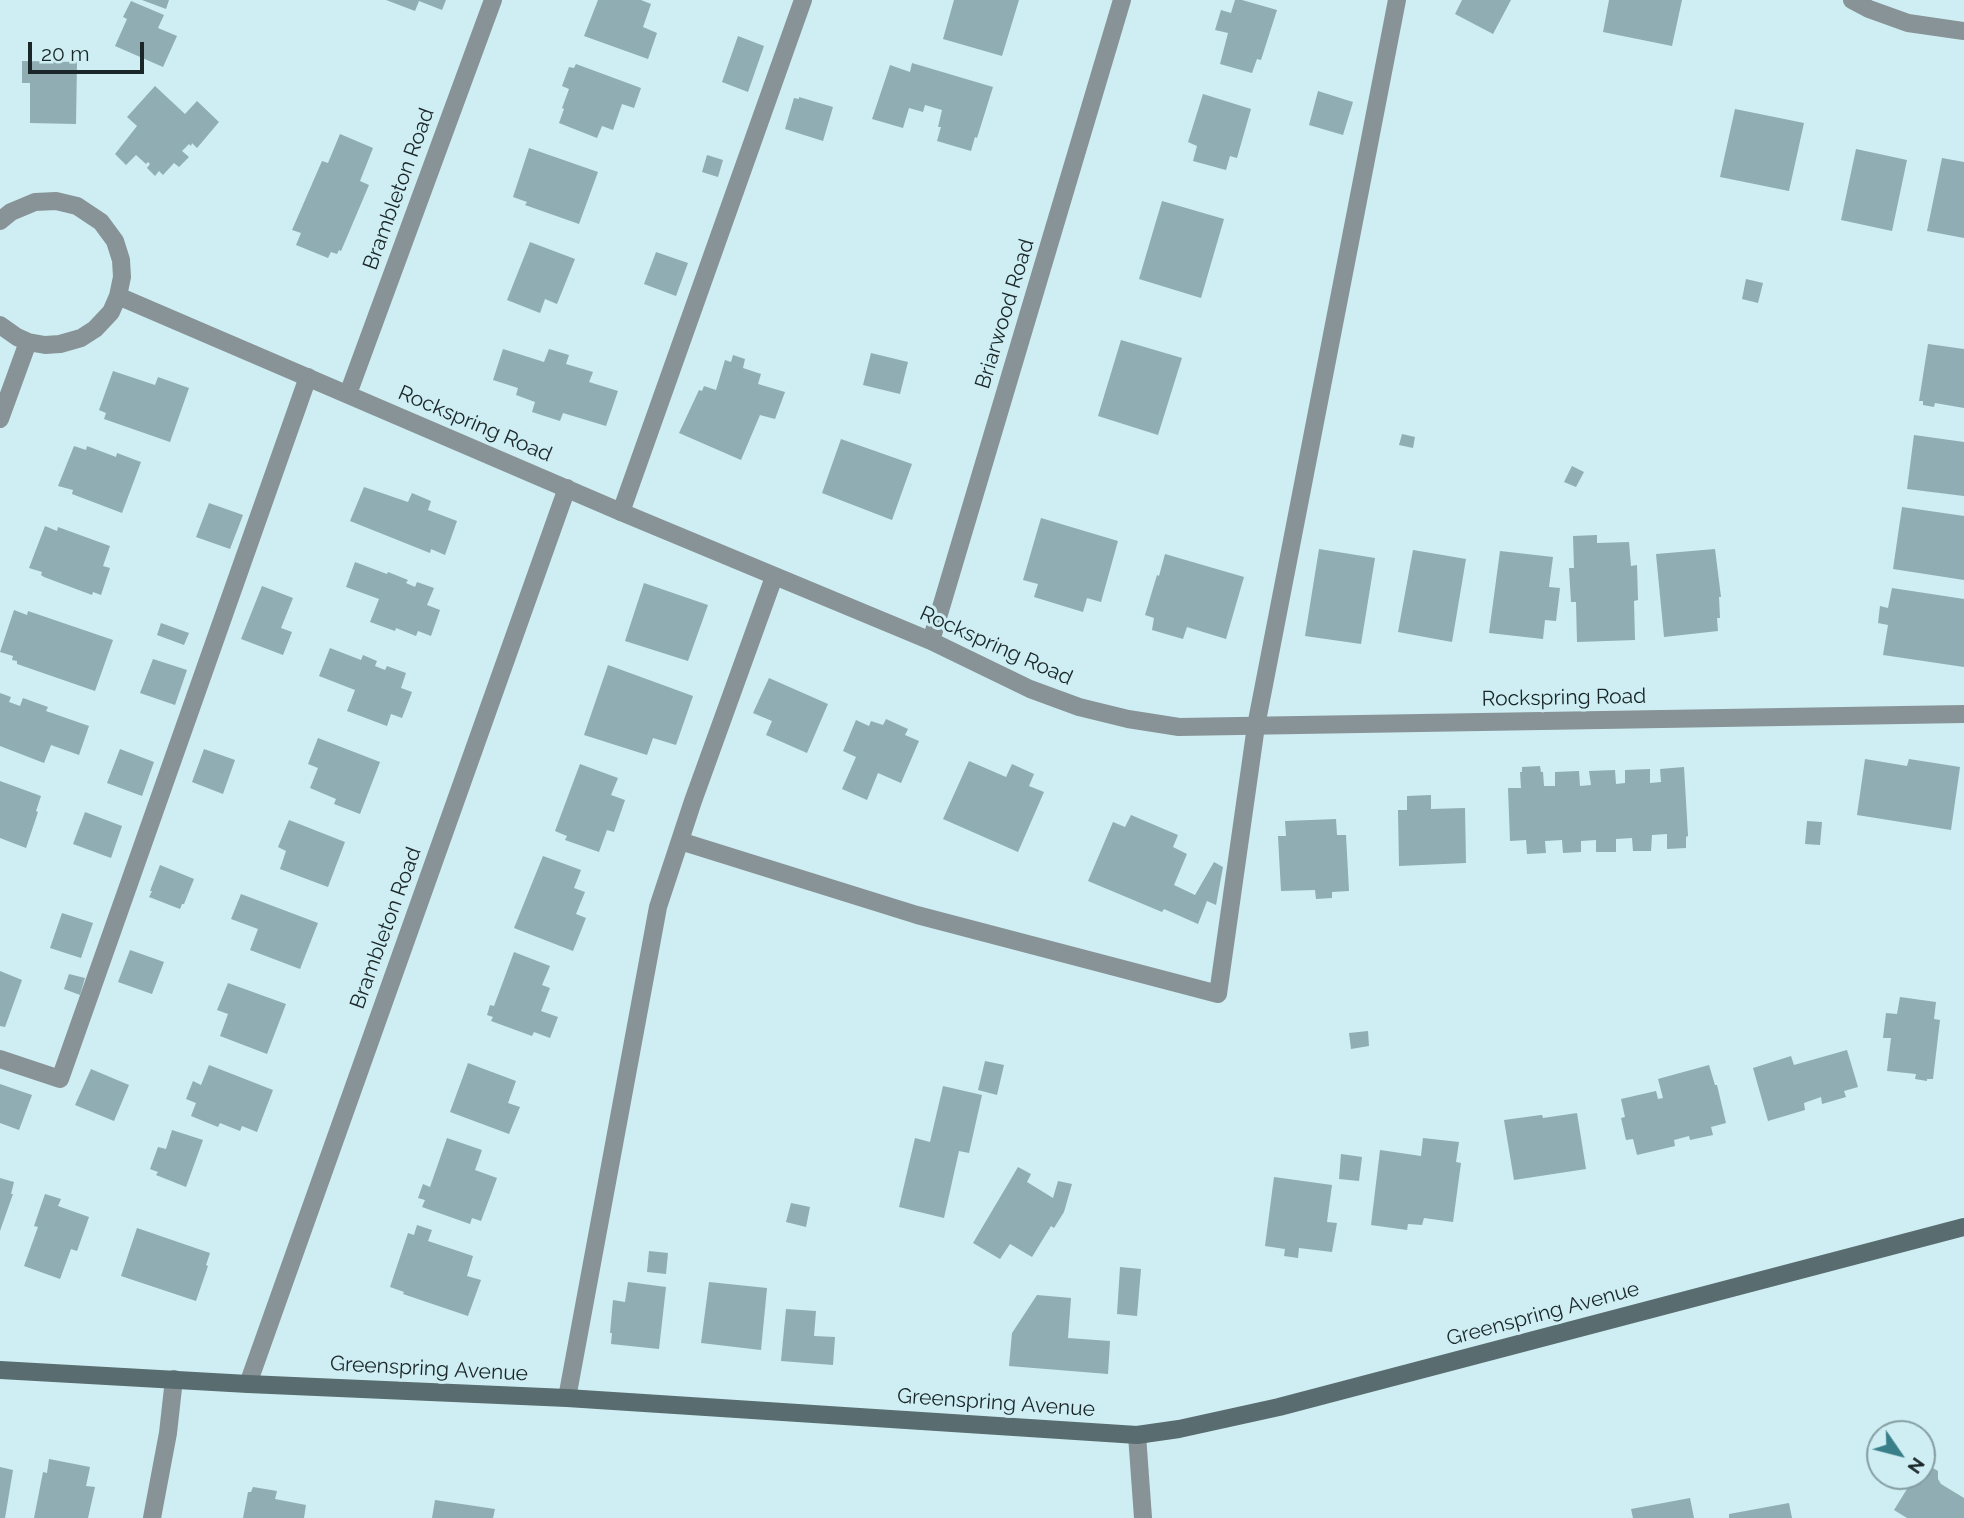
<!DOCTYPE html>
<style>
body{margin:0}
#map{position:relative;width:1964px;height:1518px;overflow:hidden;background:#ceeef3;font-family:Raleway,sans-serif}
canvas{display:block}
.north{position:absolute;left:1866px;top:1420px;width:70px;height:70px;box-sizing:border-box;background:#ceeef3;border:2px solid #869ea2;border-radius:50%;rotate:125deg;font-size:19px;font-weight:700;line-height:28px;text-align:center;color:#1a2628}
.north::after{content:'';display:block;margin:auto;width:24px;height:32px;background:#397f8a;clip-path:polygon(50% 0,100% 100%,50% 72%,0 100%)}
.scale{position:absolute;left:28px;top:42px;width:116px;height:32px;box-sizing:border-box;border:4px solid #1a2628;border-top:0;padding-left:9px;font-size:21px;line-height:24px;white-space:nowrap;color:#1a2628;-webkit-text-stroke:5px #ceeef3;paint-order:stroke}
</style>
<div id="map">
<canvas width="1964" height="1518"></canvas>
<div class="north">N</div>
<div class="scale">20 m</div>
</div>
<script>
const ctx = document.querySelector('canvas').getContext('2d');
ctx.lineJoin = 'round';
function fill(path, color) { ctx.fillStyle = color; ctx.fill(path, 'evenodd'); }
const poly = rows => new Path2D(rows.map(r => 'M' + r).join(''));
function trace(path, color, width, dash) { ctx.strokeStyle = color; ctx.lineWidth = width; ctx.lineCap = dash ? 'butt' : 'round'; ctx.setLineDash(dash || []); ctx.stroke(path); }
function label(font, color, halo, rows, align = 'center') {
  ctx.font = font + ' Raleway,sans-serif'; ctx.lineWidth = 6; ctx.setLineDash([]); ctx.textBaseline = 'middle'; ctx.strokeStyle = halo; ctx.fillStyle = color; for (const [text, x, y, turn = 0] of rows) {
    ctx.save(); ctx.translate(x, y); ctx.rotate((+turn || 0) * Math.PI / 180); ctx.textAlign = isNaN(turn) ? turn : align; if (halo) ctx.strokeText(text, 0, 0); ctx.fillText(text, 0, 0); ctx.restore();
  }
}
fill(poly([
 [142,0,169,0,166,9],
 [386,0,446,0,442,10,419,1,415,11],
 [598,0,641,0,651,4,643,27,657,33,648,59,584,36],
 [954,0,1019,0,1002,56,943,39],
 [1235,0,1242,0,1277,10,1261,60,1257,59,1252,73,1220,64,1228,33,1215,30,1221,10,1231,13],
 [1462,0,1511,0,1493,34,1455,14],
 [1609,0,1682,0,1672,46,1603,32],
 [131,1,164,15,158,28,177,36,163,67,115,46,127,19,123,17],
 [738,36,764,46,748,92,722,82],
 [22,61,77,62,76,124,30,123,30,83,22,83],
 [912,63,993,87,977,138,975,137,971,151,937,141,941,127,938,127,942,110,925,105,923,112,909,108,903,128,872,119,890,65,910,72],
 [576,64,641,88,634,108,622,104,613,130,602,126,597,138,559,123,564,109,562,108,569,89,562,86,569,67,574,68],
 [155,86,185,114,197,101,219,122,197,148,192,143,191,146,189,144,182,151,189,157,179,167,174,163,163,175,159,171,155,176,147,168,150,164,148,162,146,164,136,155,126,165,115,154,137,126,127,117],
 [1318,91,1353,102,1343,135,1309,125],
 [1203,94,1251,109,1237,158,1230,156,1226,170,1193,161,1197,146,1188,142],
 [799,97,833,107,823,141,785,129,794,98,799,99],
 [1735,109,1804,123,1789,191,1720,177],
 [340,134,373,148,360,181,369,185,341,251,339,250,337,254,331,252,328,258,296,245,301,233,292,230,322,161,328,163],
 [529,148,598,172,579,224,525,205,527,202,513,197],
 [1856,149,1907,160,1892,231,1841,220],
 [707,155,723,160,718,177,702,172],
 [1942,158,1964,162,1964,238,1927,231],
 [1162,201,1224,219,1201,298,1139,279],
 [530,242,575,259,557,304,545,299,540,313,507,300],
 [656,252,688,263,676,296,644,284],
 [1746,279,1763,283,1758,303,1742,299],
 [1121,340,1182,358,1158,435,1098,416],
 [1928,344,1964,349,1964,408,1935,403,1934,407,1923,405,1923,401,1919,401],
 [503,349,544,362,549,349,569,355,566,364,593,372,589,382,618,391,606,426,563,413,560,421,532,412,535,402,516,395,518,388,493,380],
 [871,353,908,362,900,394,863,385],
 [733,355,745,359,743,368,761,374,758,384,785,392,775,419,760,415,741,460,679,433,699,390,702,391,704,386,716,390,725,360,731,362],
 [113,371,155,385,158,377,189,388,170,442,104,419,106,413,99,410],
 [1402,434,1415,437,1413,448,1399,445],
 [1914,435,1964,442,1964,496,1907,489],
 [841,439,912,464,892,520,822,493],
 [74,446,86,450,87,446,116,457,117,453,141,462,122,513,72,494,73,490,58,486],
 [1572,466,1584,472,1576,487,1564,482],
 [364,487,408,502,412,493,431,501,428,510,457,521,445,555,431,549,430,553,350,521],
 [209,503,243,515,230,549,196,537],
 [1902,507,1964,516,1964,580,1893,569],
 [1041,518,1118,541,1101,602,1087,598,1083,612,1034,597,1038,584,1023,580],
 [45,526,57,531,58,527,110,546,103,566,110,568,101,595,93,592,92,595,44,577,41,575,42,572,29,568],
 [1597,535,1597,543,1629,542,1631,566,1637,565,1638,600,1634,601,1635,640,1577,642,1576,602,1571,602,1569,568,1574,568,1573,536],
 [1319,549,1375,558,1361,644,1305,636],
 [1715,549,1721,597,1719,597,1720,618,1717,618,1718,631,1664,637,1656,554],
 [1413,550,1466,559,1452,642,1398,632],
 [1500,551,1553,557,1549,587,1560,588,1556,621,1545,620,1543,639,1489,633],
 [1165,554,1244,577,1226,639,1187,627,1183,639,1152,630,1154,618,1145,615,1157,575,1159,576],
 [355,562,387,574,388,572,408,580,406,583,415,587,417,582,434,588,427,605,440,610,431,636,418,631,416,636,396,628,395,631,370,622,379,599,346,587],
 [644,583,708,605,688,661,625,641],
 [262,586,293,598,281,628,292,632,283,655,241,639],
 [1892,588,1964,599,1964,667,1883,655,1888,625,1878,623,1880,606,1888,608],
 [14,610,27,615,28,611,113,640,95,691,17,664,17,661,12,660,13,656,0,652],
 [161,623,189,633,184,645,157,635],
 [330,648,361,660,363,655,377,661,375,666,385,670,387,666,406,673,401,688,412,692,402,718,391,714,387,726,347,711,355,690,319,676],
 [153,659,187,670,175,705,140,693],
 [608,665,693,696,676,745,653,738,647,755,584,735],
 [769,678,828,704,807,753,766,735,772,721,753,713],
 [0,693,11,697,9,702,20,706,23,698,48,707,46,711,89,726,79,755,51,745,44,763,0,746],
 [886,719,908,729,905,735,919,741,901,783,878,773,867,800,842,789,856,757,843,751,856,720,869,726,871,721,883,725],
 [318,738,380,762,360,814,334,804,336,799,310,788,318,768,308,764],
 [120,749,154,762,142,796,107,783],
 [204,749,235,760,223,794,192,782],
 [1865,759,1907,766,1909,759,1960,767,1951,830,1857,815],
 [969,761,1006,777,1012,764,1034,774,1029,786,1044,792,1018,852,943,819],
 [580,764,618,778,611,795,625,800,614,832,607,830,599,852,565,840,567,836,555,831],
 [1540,766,1541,772,1543,772,1544,786,1555,786,1555,772,1579,771,1580,786,1591,785,1589,771,1615,770,1616,784,1625,783,1625,770,1650,769,1650,783,1661,782,1660,769,1684,767,1688,836,1686,837,1686,848,1667,849,1667,834,1652,835,1651,851,1633,851,1632,838,1616,839,1616,852,1596,852,1596,840,1581,841,1581,852,1563,853,1562,840,1545,841,1546,853,1527,854,1526,840,1510,841,1508,788,1521,788,1520,772,1522,772,1522,767],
 [0,781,41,796,36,811,38,812,26,848,0,838],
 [1431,795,1431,809,1465,808,1466,863,1399,866,1398,810,1407,810,1407,796],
 [85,812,122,826,111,858,73,844],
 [1131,815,1178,835,1173,847,1187,854,1174,885,1195,895,1214,862,1223,867,1216,905,1207,901,1198,924,1164,909,1162,912,1088,881,1113,822,1125,827],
 [1336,819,1337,835,1346,835,1349,891,1332,892,1332,898,1316,899,1315,890,1281,891,1278,836,1286,836,1285,821],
 [289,820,345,842,328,887,280,869,286,851,278,847],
 [1807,821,1822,822,1820,845,1805,844],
 [543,856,581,870,574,888,585,892,576,914,586,918,573,951,514,928],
 [160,865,194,879,184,904,182,904,180,909,149,897,152,891,150,891],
 [241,894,318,923,300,969,250,950,258,929,231,919],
 [62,913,93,923,81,958,50,948],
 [130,950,164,962,152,994,118,982],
 [514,952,550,966,542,985,550,988,541,1011,558,1017,550,1038,534,1032,532,1036,491,1021,493,1017,487,1015,490,1005,494,1006],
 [0,971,22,980,5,1027,0,1026],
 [69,974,85,978,80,995,64,989],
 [228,983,286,1004,267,1054,220,1036,228,1014,217,1010],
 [1900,997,1936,1002,1934,1019,1940,1020,1933,1079,1927,1079,1927,1081,1915,1079,1916,1074,1887,1071,1891,1038,1883,1038,1886,1013,1897,1014],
 [1368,1031,1369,1046,1351,1049,1349,1033],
 [1847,1050,1858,1087,1844,1091,1846,1097,1822,1104,1821,1097,1804,1103,1805,1110,1768,1121,1753,1068,1791,1056,1794,1065],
 [985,1061,1004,1065,997,1095,978,1090],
 [468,1063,516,1081,508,1103,520,1107,509,1134,450,1112],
 [209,1065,273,1090,257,1132,242,1126,240,1131,220,1123,218,1127,191,1116,196,1103,186,1099,193,1081,201,1085],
 [1709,1065,1715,1085,1717,1085,1726,1123,1711,1127,1713,1135,1690,1140,1689,1136,1674,1140,1675,1146,1637,1155,1633,1139,1626,1140,1621,1118,1625,1117,1621,1099,1656,1091,1658,1099,1663,1098,1658,1079],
 [91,1069,129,1085,114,1121,75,1105],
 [0,1084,32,1095,19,1130,0,1123],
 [943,1086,982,1095,969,1153,959,1151,944,1218,899,1207,915,1138,930,1142],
 [1577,1113,1586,1169,1514,1180,1504,1120,1541,1115,1542,1115,1543,1118],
 [172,1130,203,1140,186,1187,156,1175,158,1172,150,1169,158,1147,166,1149],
 [447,1138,482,1150,475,1170,497,1178,481,1221,472,1218,470,1224,422,1207,425,1200,418,1198,423,1184,430,1187],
 [1423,1138,1459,1142,1456,1162,1461,1163,1453,1222,1424,1218,1422,1225,1408,1224,1407,1230,1371,1225,1380,1150,1421,1156],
 [1341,1154,1362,1157,1359,1181,1339,1179],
 [1018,1167,1031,1174,1027,1182,1053,1198,1058,1181,1072,1184,1064,1212,1054,1228,1051,1226,1032,1257,1010,1244,1000,1259,973,1243],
 [1274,1177,1332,1185,1327,1222,1337,1223,1332,1252,1299,1248,1298,1258,1284,1256,1285,1249,1265,1246],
 [0,1178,14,1182,11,1194,13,1194,0,1231],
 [45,1194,61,1199,58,1206,89,1217,77,1251,71,1249,60,1279,24,1266,38,1227,34,1226],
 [791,1203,810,1207,806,1227,786,1222],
 [417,1225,432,1230,428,1241,473,1256,467,1276,481,1280,468,1316,403,1294,404,1292,390,1287,408,1233,414,1235],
 [137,1228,210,1253,206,1265,208,1266,196,1301,121,1276],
 [649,1251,668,1253,666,1274,647,1272],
 [1120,1267,1141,1269,1137,1316,1117,1314],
 [628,1282,666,1287,659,1349,611,1344,612,1333,610,1333,613,1300,625,1302],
 [709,1282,767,1288,761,1350,701,1343],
 [1037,1295,1071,1298,1068,1338,1110,1341,1108,1374,1009,1366,1012,1333],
 [786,1309,816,1311,814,1336,835,1337,833,1365,781,1361],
 [49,1459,90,1467,86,1486,95,1487,88,1518,34,1518,43,1472,47,1473],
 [1923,1462,1938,1471,1938,1479,1941,1484,1964,1498,1964,1518,1907,1518,1894,1510,1915,1476,1922,1476],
 [0,1467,13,1470,5,1518,0,1518],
 [253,1487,277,1491,275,1499,306,1505,304,1518,243,1518,248,1492,251,1492],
 [1690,1498,1694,1518,1633,1518,1631,1509],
 [435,1500,495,1509,493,1518,432,1518],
 [1789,1503,1792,1518,1729,1518,1729,1514]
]), '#8fadb2');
trace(poly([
 [621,512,803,0],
 [680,841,917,915,1218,994,1256,726,1397,0],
 [0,1059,60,1079,308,377],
 [567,1398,658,907,693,801,774,577]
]), '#879396', 18);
trace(poly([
 [0,221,11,212,35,202,56,201,77,206,101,222,115,241,121,260,122,277,118,296,111,312,95,329,81,338,60,344,45,345,28,342,17,337,0,325],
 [118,296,621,512,931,641,1030,689,1079,707,1128,719,1179,727,1964,714],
 [348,394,493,0],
 [0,419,28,342],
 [931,641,1122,0],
 [248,1384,567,488],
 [1137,1435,1143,1518],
 [152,1518,168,1433,174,1379]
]), '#879396', 18);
trace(poly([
 [1852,0,1869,9,1908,23,1964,31]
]), '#879396', 18);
trace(poly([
 [0,1370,248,1384,567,1398,1137,1435,1179,1429,1279,1407,1964,1227]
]), '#596c6f', 18);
label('21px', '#1a2628', '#ceeef3', [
 ["Brambleton Road",399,189,-70],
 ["Briarwood Road",1005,314,-73],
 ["Rockspring Road",475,424,23],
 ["Rockspring Road",996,646,24],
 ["Rockspring Road",1564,698,-1],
 ["Brambleton Road",386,928,-70],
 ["Greenspring Avenue",1543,1314,-15],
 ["Greenspring Avenue",429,1369,3],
 ["Greenspring Avenue",996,1403,4]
]);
</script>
